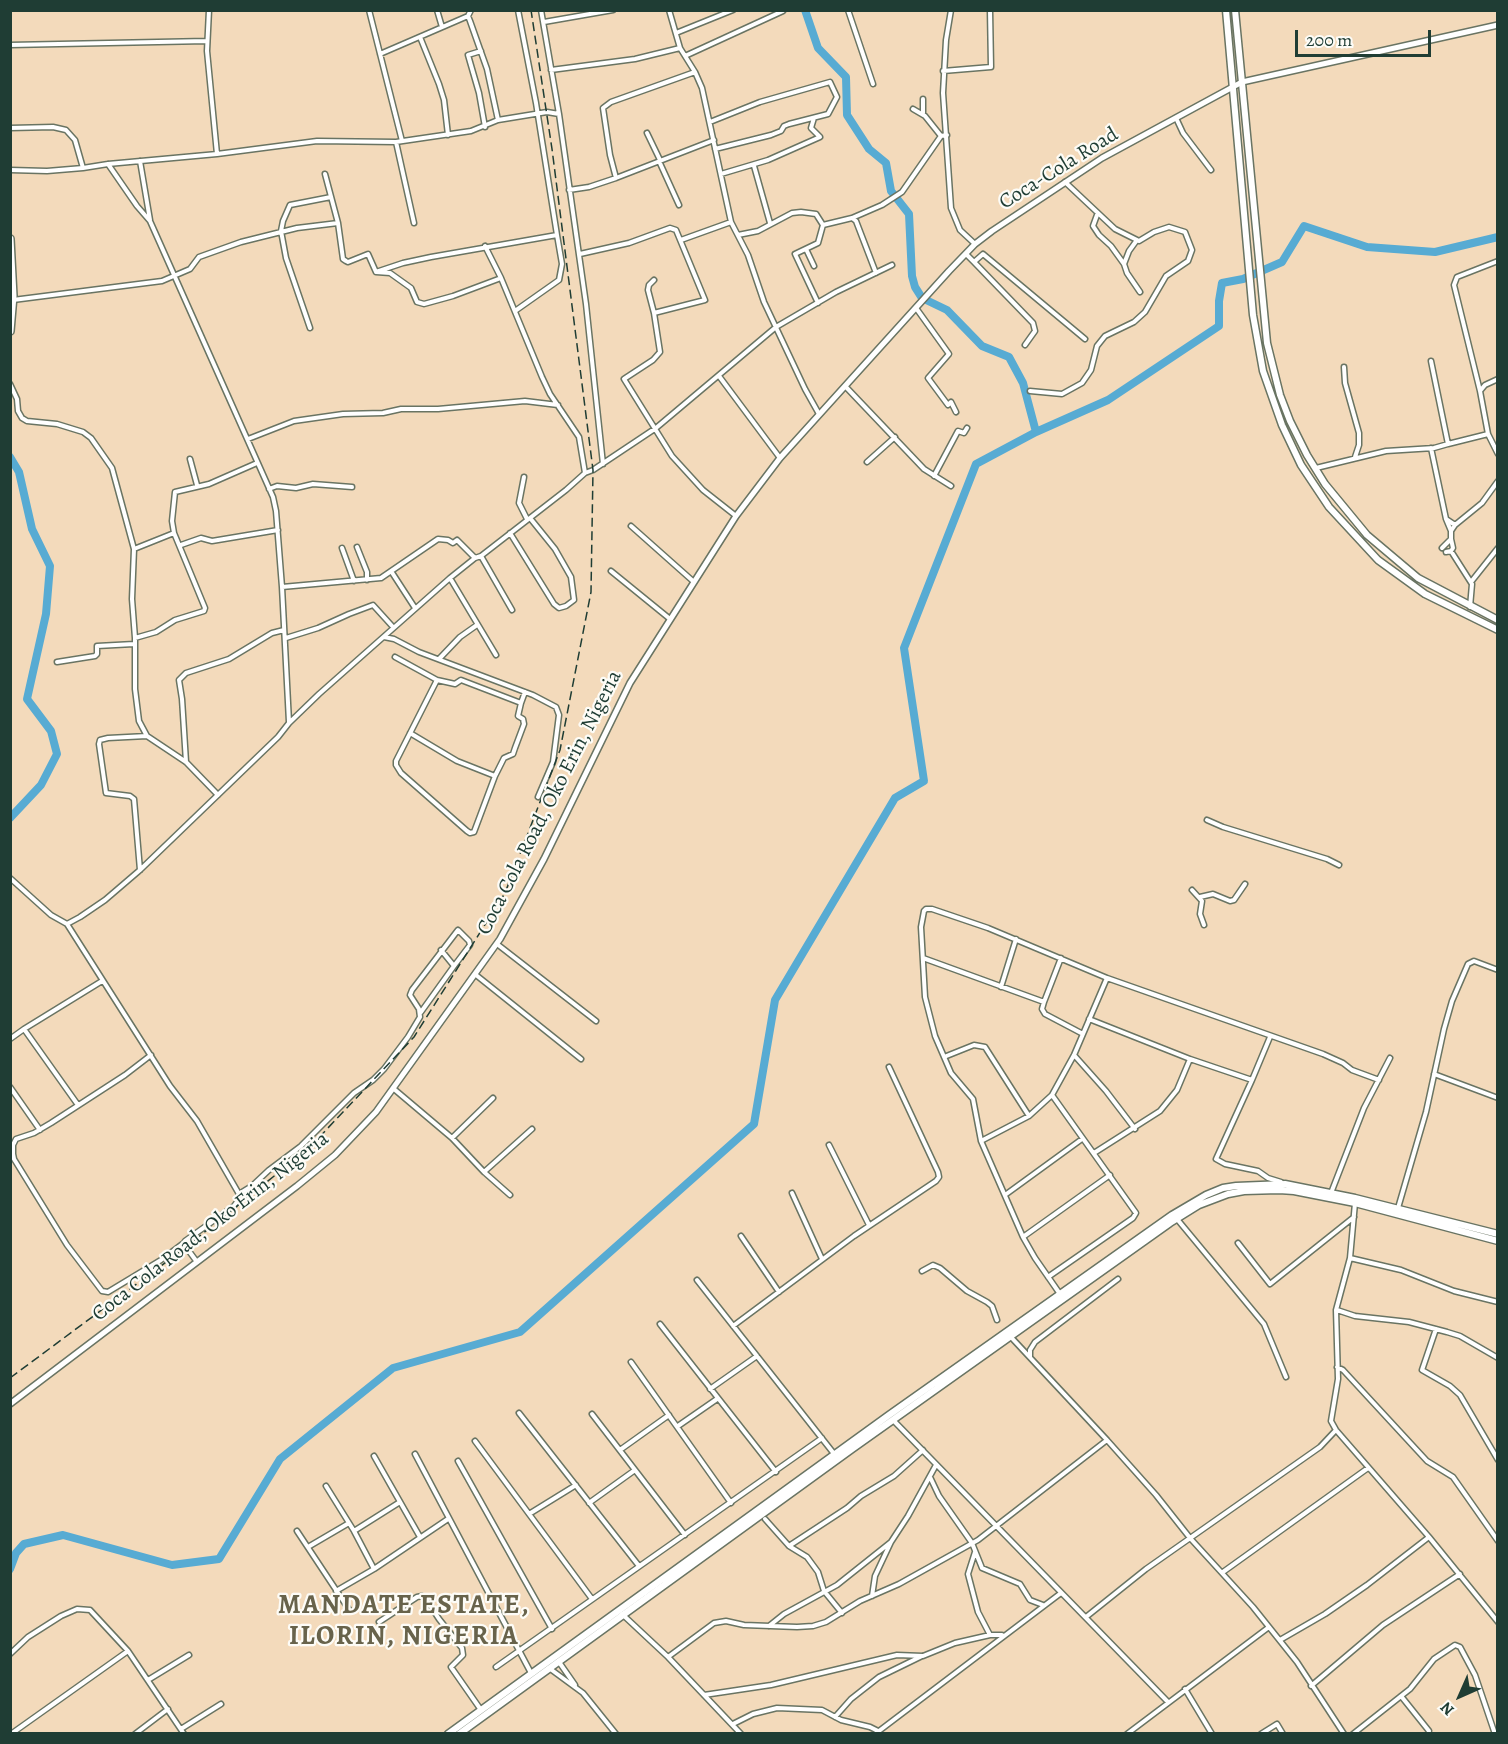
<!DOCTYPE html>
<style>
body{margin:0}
#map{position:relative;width:1508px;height:1744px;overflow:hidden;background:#f3dabb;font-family:Alegreya,serif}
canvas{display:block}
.frame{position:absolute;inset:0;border:12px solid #1f3d34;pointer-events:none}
.north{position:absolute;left:1430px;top:1666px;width:60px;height:60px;-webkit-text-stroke:4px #fdfcf7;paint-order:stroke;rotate:225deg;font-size:16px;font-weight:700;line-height:24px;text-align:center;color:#1f3d34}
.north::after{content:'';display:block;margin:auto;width:21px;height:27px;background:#1f3d34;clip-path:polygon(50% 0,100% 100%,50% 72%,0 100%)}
.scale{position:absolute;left:1295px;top:30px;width:136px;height:27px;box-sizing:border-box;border:3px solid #1f3d34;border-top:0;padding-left:8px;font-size:18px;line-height:21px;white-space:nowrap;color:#1f3d34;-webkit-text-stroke:4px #fdfcf7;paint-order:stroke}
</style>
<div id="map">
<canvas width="1508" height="1744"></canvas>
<div class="frame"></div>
<div class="north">N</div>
<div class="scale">200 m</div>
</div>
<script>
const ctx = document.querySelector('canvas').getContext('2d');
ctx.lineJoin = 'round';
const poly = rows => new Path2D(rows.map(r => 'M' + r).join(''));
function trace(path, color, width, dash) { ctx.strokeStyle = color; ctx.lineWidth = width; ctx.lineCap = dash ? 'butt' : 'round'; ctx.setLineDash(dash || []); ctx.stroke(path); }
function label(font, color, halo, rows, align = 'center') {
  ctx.font = font + ' Alegreya,serif'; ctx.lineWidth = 4.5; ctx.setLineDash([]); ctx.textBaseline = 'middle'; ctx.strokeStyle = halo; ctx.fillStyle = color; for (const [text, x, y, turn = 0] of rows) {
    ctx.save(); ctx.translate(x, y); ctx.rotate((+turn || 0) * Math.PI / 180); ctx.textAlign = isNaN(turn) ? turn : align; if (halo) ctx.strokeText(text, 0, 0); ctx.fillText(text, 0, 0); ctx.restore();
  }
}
trace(poly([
 [805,10,818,48,846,77,847,115,869,149,886,163,891,191,909,214,912,276,915,287,922,298,947,310,982,346,1009,357,1023,383,1036,432],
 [10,457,19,472,32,529,50,566,46,614,27,699,51,731,57,754,41,785,10,818],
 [10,1569,16,1553,24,1544,63,1535,172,1565,219,1559,280,1459,393,1368,520,1332,754,1124,775,1000,895,798,924,781,904,648,976,464,1036,432,1108,400,1219,326,1219,301,1222,283,1243,279,1282,262,1304,226,1367,247,1435,252,1498,237]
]), '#57abd3', 8);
const street = poly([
 [209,10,207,51,217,154],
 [369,10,402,141],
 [437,10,442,27],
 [471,10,468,16,470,21,487,69,498,120],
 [541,10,559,114],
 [669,10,680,48,695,72,702,88,731,222,748,255,764,302,805,389,819,414],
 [848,10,873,84],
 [951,10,946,40,943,93,951,208,960,230,975,244],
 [544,22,613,10],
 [676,33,733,10],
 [420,37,439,84,444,100,448,135],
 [10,45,207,41],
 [481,51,468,55,479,93,485,127],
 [380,54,468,16],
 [685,56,783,11],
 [551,70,635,59,680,48],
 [943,71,991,67,990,10],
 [913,109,925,116,941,136,947,135],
 [923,113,923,99],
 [1176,118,1183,133,1211,170],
 [710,122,760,102,830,82,837,97,828,114,789,124,784,126,781,131,771,135,715,149],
 [10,128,53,127,66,130,75,140,83,168],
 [647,133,660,160],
 [396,142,414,223],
 [140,161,150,220],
 [659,161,679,205],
 [108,164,137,206,150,221,273,497,276,511,282,587,289,722],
 [754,166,770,223],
 [10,170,47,171,83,168,108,164,217,154,317,141,396,142,471,131,498,120,547,112,559,114,586,304,603,464],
 [325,174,338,223,343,259,346,261,348,262,368,254,376,272,390,273,411,288,417,302,424,304,453,296,501,278],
 [721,174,768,160,820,137,811,128,814,118],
 [616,178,610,155,603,108,611,102,695,72],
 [569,190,589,187,616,178,714,140],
 [1097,215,1093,226,1099,235,1111,246,1124,264],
 [852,218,882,205,902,192,941,136],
 [738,235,758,231,792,213,801,212,816,214,823,225,852,218,856,221,876,273],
 [681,240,731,222],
 [1137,240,1129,251,1124,264,1127,273,1140,292],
 [485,246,501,278,542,377,550,394,579,437,585,473],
 [806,249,814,266],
 [580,254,629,243,670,228,676,230,705,300,654,313,660,352,653,360,624,379,672,456,703,490,736,516],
 [966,254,974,262,983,254,1085,339],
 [1498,261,1457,277,1454,285,1480,391,1485,385,1498,379],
 [974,262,1033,323,1035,331,1025,345],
 [376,272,403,263,431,257,557,235,536,103,518,10],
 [13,300,162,281,190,269,199,257,241,242,297,228,338,223],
 [818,303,795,254,818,243,823,225],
 [916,308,949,354,928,378,948,405,951,402,956,412],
 [515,311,559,280,562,264,557,235],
 [654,313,648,290,649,285,654,280],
 [310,328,286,258,281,231,283,221,290,205,331,197],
 [1344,367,1345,383,1359,433,1359,445,1355,457],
 [719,376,780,458],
 [10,384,17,399,18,411,22,418,27,421,57,424,83,432,91,438,112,468,134,549,132,599,135,638,135,689,139,721,147,736,186,762,218,795],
 [845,386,924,469,951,486],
 [1030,391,1062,394,1082,383,1091,370,1097,346,1105,336,1134,322,1145,312,1166,276,1188,261,1192,250,1185,232,1169,227,1154,232,1139,241,1115,229,1065,182],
 [1480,391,1488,434,1498,454],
 [248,439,294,421,343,414,383,413,401,409,438,409,525,401,558,405],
 [1448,444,1488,434],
 [1431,448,1446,519],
 [190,459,197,485],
 [867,462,895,437],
 [1316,468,1386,451,1434,448,1448,444,1431,361],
 [934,476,958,431,964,433,967,428],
 [524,477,519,503,527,519],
 [269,489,277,486,296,488,313,484,352,487],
 [1455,525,1446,519,1451,531,1455,525,1482,503,1498,481],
 [631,526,694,582],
 [510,533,554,604,559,608,566,606,574,600,571,577,555,549,530,518],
 [181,545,201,538,212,541,278,530],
 [357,547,367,572,367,580],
 [342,548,354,581],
 [1442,548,1451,539,1451,531],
 [134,549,174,533],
 [1451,551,1472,584,1470,607],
 [1446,552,1451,551,1453,548,1451,539],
 [481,556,512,610],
 [391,571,415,608],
 [611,571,670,619],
 [450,578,496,655],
 [1471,582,1498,548],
 [282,587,381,578,438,539,448,540,453,543,457,540,475,558],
 [384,637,394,639,419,652,533,695,556,707,559,715,553,762,538,797],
 [135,638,156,632,175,620,204,611,205,608,174,533,172,521,175,492,209,484,257,463],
 [286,638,318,628,349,614,373,605,393,627],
 [395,657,437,680,455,684,461,680,521,703,525,692],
 [439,659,460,637,477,625],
 [57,662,95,656,97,654,97,646,134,644],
 [410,733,457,761,495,776,474,832,470,833,467,831,401,773,396,765,396,761,437,680],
 [186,762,182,699,179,680,186,673,229,659,272,633,284,630],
 [495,776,504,758,513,754,515,748,524,724,523,719,518,716,521,703],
 [1207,820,1223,827,1327,859,1339,865],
 [140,870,134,799,130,796,106,793,99,744,100,740,108,738,147,736],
 [10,878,51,915,67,924,170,1086,197,1121,239,1194,237,1202,234,1206,185,1241,186,1247,197,1262],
 [1192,890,1202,901,1200,914,1204,925],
 [1200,897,1213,894,1230,901,1234,900,1245,884],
 [67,924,80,917,105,900,140,870,278,737,289,723,319,694,450,578,475,558,481,556,566,490,585,473,593,470,656,428,776,327,836,292,892,265],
 [497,944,596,1021],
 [923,958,1044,1002,1042,1009,1045,1014,1083,1034],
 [476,975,581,1059],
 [1001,987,1016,939],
 [1044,1002,1061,958],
 [421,1012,454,966,441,950],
 [1089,1019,1190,1059,1252,1080,1270,1037],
 [24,1029,102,981],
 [10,1039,24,1029,78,1105],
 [151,1055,125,1075,51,1123,34,1133,16,1139,13,1145,13,1154,14,1159,67,1245,102,1291,108,1292,161,1260,185,1242],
 [1074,1055,1106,1091,1135,1129],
 [944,1057,974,1045,985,1047,1029,1116],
 [1434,1074,1498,1098],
 [1252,1080,1216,1159,1225,1164,1258,1171,1268,1178,1281,1182],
 [10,1087,40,1130],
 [394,1089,452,1138,484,1172,532,1129],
 [452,1138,493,1098],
 [981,1141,1029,1116,1052,1095,1074,1055,1107,978],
 [829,1145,869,1225],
 [1094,1153,1160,1111,1177,1090,1190,1059],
 [484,1172,510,1195],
 [792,1193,822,1259],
 [1331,1193,1364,1108,1390,1058],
 [239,1194,252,1186,269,1170,301,1146,354,1093,373,1080,384,1069,408,1037,420,1017,419,1009,410,995,412,990,458,930,469,941,470,945,454,966],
 [1005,1195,1082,1139],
 [1355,1203,1350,1258,1336,1310,1338,1379,1331,1421,1336,1430,1429,1537,1498,1622],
 [1398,1208,1426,1112,1444,1029,1452,1001,1468,964,1474,961,1498,970],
 [1177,1219,1264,1324,1286,1377],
 [741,1236,779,1292],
 [1023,1237,1110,1175],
 [1238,1243,1270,1284,1354,1217],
 [1350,1258,1401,1270,1454,1291,1498,1302],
 [922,1271,933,1265,940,1268,967,1291,987,1302,992,1306,997,1320],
 [1048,1277,1133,1218,1136,1213,1052,1095],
 [697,1280,835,1455],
 [1060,1294,1035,1258,1023,1237,981,1141,973,1099,951,1073,935,1036,925,997,921,927,924,911,926,909,932,909,988,928,1107,978,1323,1054,1343,1063,1352,1070,1379,1080],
 [1337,1310,1355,1316,1409,1322,1447,1332,1460,1336,1498,1358],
 [660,1324,776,1472],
 [733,1326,854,1236,936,1181,939,1177,938,1172,889,1067],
 [1436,1329,1422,1370,1450,1386,1460,1395,1498,1460],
 [1009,1335,1107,1440,1156,1495,1190,1538,1253,1607,1297,1662,1344,1734],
 [1030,1357,1030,1350,1035,1342,1118,1279],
 [631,1362,731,1503],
 [1337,1367,1343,1370,1427,1461,1453,1477,1498,1541],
 [710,1389,757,1356],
 [519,1413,639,1566],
 [592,1414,685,1535],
 [893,1420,1168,1702],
 [678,1426,717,1399],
 [475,1441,592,1599],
 [620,1450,669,1415],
 [415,1454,531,1673],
 [374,1456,420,1537],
 [458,1461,552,1629],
 [930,1477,939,1496,972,1543,982,1568,1020,1584,1030,1600,1043,1605],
 [326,1486,354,1531,374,1569],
 [589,1503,635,1470],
 [529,1514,576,1485],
 [765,1519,789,1546,847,1508,861,1496,894,1476,923,1450],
 [297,1531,350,1611],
 [354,1531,400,1502],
 [789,1546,807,1557,818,1572,824,1591,842,1613],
 [308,1547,349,1523],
 [975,1552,968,1574,978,1612,990,1635,1002,1635],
 [1223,1572,1368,1468],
 [336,1591,374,1569,448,1519],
 [872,1596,875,1576,891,1542,908,1516,936,1465],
 [622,1614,668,1657,741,1734],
 [1086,1617,1146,1569,1320,1447,1336,1430],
 [379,1622,417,1597,422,1596,426,1599,439,1619,462,1648,463,1655,451,1667,481,1710],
 [769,1626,784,1614,837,1585,891,1542],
 [1280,1640,1325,1614,1367,1585,1429,1537],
 [10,1654,28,1637,61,1616,77,1609,90,1610,128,1651,184,1734],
 [668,1657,714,1623,726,1621,744,1625,797,1627,813,1626,826,1622,860,1601,899,1584,978,1540,1107,1440],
 [559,1662,575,1685],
 [496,1667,822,1438],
 [549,1668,583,1693,616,1734],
 [148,1680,189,1655],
 [1311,1686,1383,1625,1460,1574],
 [1185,1689,1212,1734],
 [704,1695,771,1685,897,1655,923,1656,955,1643,990,1635],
 [1401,1696,1429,1731,1428,1734],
 [835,1717,851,1699,879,1677,922,1656],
 [733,1724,753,1714,777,1708,822,1710,841,1720,870,1727,878,1731],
 [181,1729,221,1704],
 [11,1734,128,1651],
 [135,1734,168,1709],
 [875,1734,1061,1593],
 [1127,1734,1269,1627],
 [1261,1734,1277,1724,1283,1734],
 [1353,1734,1410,1689,1434,1659,1455,1645,1460,1647,1475,1675,1495,1734]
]);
const secondary = poly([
 [10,1404,297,1186,335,1155,376,1112,500,939,544,859,630,683,736,516,780,458,949,271,975,244,992,231,1102,158,1242,82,1498,25]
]);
const primary = poly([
 [1226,10,1253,315,1263,371,1282,425,1301,465,1329,507,1378,560,1425,594,1498,630],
 [1235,10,1267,343,1280,395,1290,421,1307,455,1325,484,1367,535,1418,578,1498,620],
 [448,1734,889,1415,1172,1215,1206,1195,1223,1188,1236,1186,1285,1184,1355,1198,1498,1234],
 [459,1734,852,1449,1170,1223,1199,1205,1228,1194,1244,1191,1279,1190,1294,1191,1355,1203,1498,1241]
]);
const highway = poly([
 [10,239,13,296,10,331]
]);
trace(street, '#697463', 7);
trace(secondary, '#697463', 8);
trace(primary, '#697463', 9);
trace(highway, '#697463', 10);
trace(street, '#fff', 4);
trace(secondary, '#fff', 5);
trace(primary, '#fff', 6);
trace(highway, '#fff', 7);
trace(poly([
 [10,1378,181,1251,309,1148,414,1037,505,893,560,750,591,592,593,470,552,149,531,10]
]), '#1f3d34', 1.5, [9, 4.5]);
label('21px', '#1f3d34', '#fdfcf7', [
 ["Coca-Cola Road",1059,169,-32],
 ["Coca Cola Road, Oko Erin, Nigeria",550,803,-63],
 ["Coca Cola Road, Oko Erin, Nigeria",211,1227,-38]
]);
ctx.letterSpacing = '1.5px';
label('bold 27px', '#68634b', '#fdfcf7', [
 ["MANDATE ESTATE,",404,1606],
 ["ILORIN, NIGERIA",404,1637]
]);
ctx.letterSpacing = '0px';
</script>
